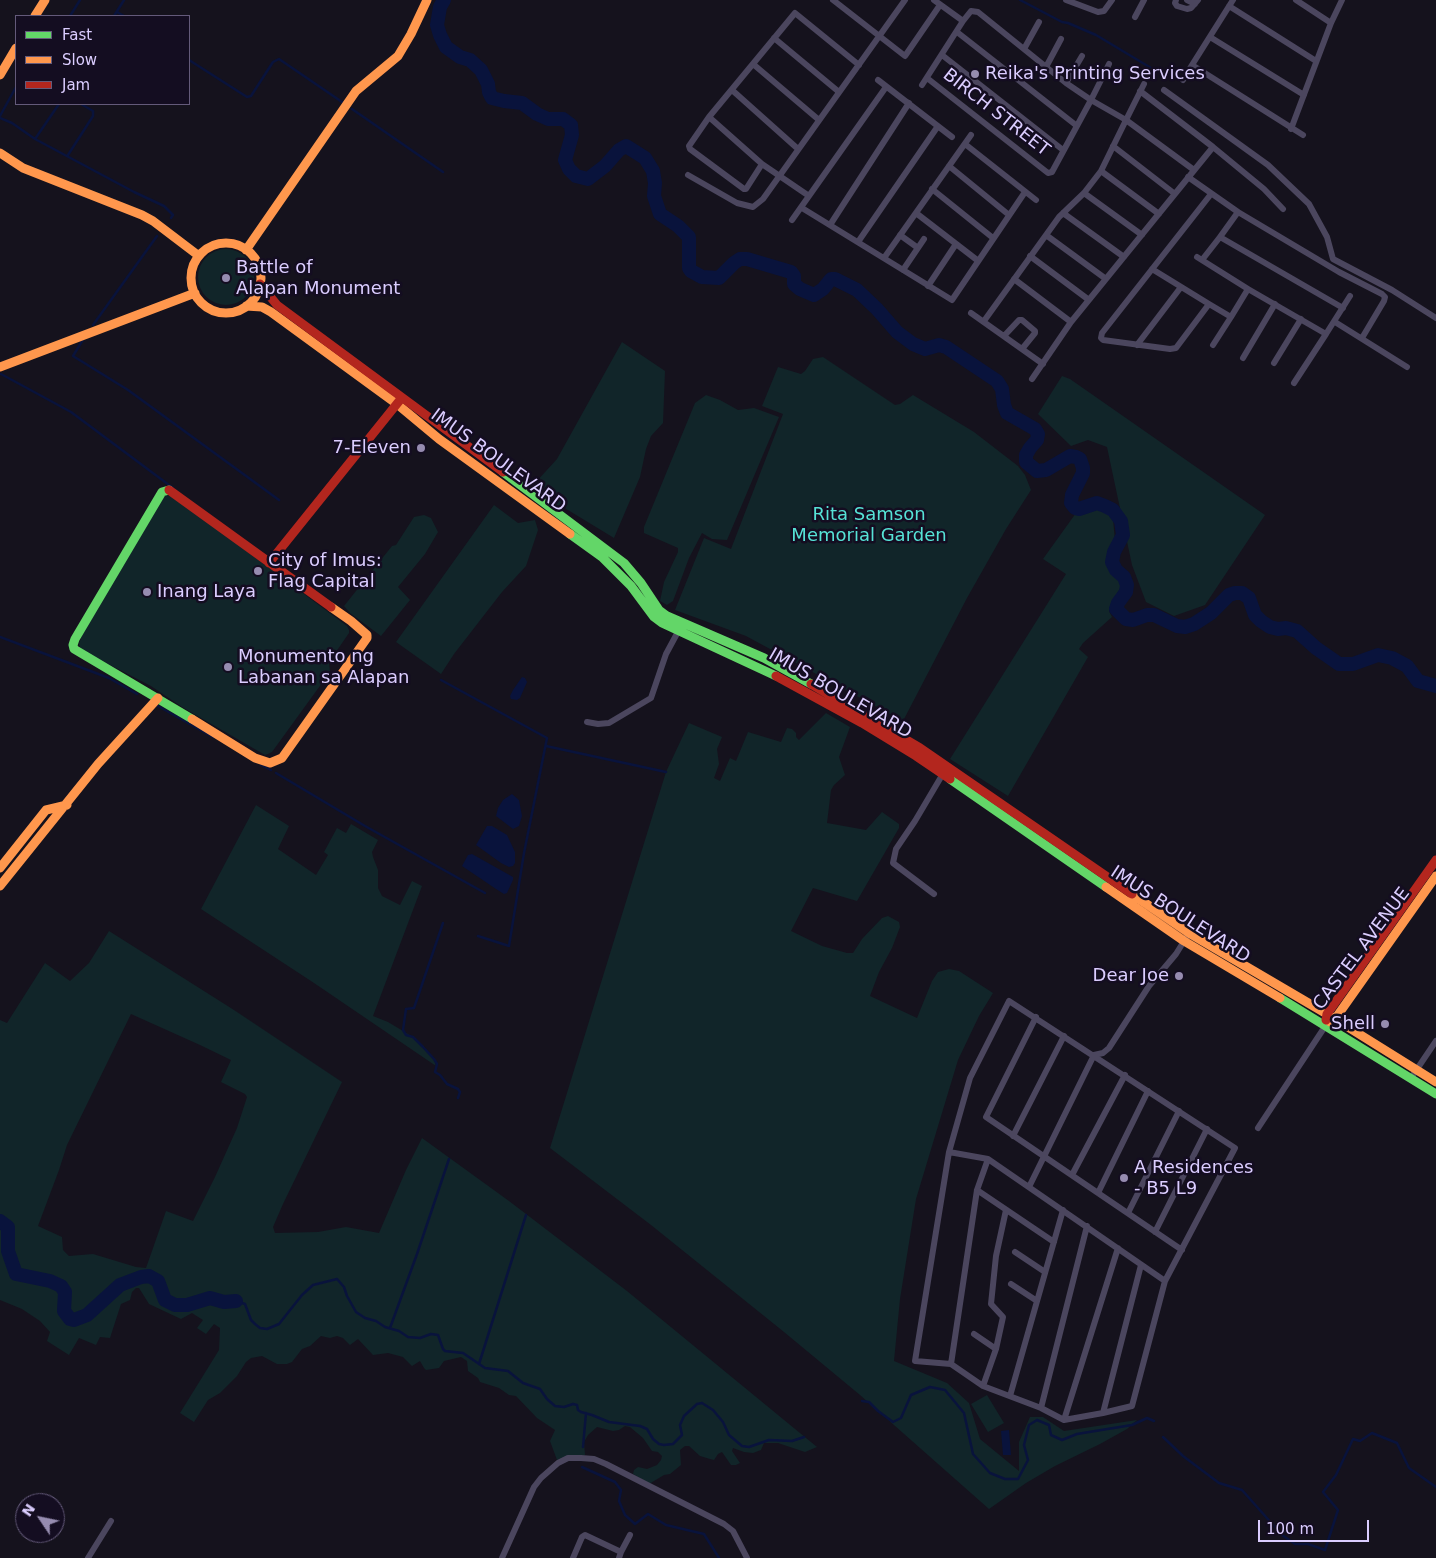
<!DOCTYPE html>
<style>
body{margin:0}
#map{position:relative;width:1436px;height:1558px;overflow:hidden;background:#15121d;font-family:"DejaVu Sans",sans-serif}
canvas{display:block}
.legend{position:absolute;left:15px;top:15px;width:175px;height:90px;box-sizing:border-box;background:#140d21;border:1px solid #645a7a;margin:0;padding:6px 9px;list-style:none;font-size:15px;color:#dbcdff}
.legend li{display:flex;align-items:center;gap:10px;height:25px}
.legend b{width:25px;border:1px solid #645a7a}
.north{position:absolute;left:15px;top:1493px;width:50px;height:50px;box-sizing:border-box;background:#140d21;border:1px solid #645a7a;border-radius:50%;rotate:304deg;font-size:14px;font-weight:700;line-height:20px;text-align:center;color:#dbcdff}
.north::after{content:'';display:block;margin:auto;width:18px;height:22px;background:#968cb0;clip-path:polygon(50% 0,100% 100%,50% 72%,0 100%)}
.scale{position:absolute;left:1258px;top:1520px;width:111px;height:22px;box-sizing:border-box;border:2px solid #dbcdff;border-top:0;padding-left:6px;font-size:15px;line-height:18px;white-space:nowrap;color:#dbcdff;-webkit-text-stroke:4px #140d21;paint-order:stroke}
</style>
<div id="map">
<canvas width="1436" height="1558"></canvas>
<ul class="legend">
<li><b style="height:6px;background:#63d668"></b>Fast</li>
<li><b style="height:6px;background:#ff974d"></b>Slow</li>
<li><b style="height:6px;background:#b3261e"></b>Jam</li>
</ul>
<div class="north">N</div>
<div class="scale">100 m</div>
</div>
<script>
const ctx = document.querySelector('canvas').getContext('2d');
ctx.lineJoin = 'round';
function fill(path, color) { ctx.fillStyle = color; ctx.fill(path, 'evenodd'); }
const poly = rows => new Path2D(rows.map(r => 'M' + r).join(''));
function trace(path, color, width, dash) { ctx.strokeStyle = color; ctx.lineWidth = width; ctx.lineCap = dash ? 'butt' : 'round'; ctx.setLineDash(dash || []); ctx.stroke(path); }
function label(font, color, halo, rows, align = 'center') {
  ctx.font = font + ' "DejaVu Sans",sans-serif'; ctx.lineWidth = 5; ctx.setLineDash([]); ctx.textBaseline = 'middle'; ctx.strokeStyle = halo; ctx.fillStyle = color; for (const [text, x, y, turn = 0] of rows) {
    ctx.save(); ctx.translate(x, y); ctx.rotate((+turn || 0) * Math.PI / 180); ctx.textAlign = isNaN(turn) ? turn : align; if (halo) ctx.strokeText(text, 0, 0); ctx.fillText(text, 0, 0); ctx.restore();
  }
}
fill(poly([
 '198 277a28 28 0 1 1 56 0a28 28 0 1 1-56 0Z',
 [622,342,665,371,663,423,651,436,646,449,640,477,614,538,563,507,556,508,536,482,557,459],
 [823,357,895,405,900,404,913,395,974,432,1018,466,1025,475,1031,490,1006,529,967,598,903,721,746,636,675,610,704,538,731,549,783,414,762,406,778,367,801,374,805,371,813,359],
 [1062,376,1070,379,1265,515,1205,605,1174,616,1146,602,1132,565,1107,447,1088,440,1071,446,1038,414],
 [706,395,720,400,738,410,754,408,779,417,727,540,712,539,702,533,689,558,673,601,667,605,660,601,664,582,678,552,678,548,644,533,644,527,695,403],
 [167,495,174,497,347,626,349,630,349,633,329,662,330,672,272,752,268,754,265,755,182,707,151,686,81,650,79,644,82,635,161,499],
 [494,505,518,523,535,520,538,530,526,566,502,592,454,654,441,674,396,642],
 [1095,506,1105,509,1110,512,1113,519,1115,541,1108,559,1113,572,1122,578,1124,581,1110,607,1109,611,1112,617,1083,643,1079,649,1088,657,1008,796,950,759,1066,574,1043,559,1076,513],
 [424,515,431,518,438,532,425,554,398,587,410,600,381,636,350,613,344,606,392,546,396,545,414,517],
 [826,713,850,727,839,757,845,775,834,785,831,790,827,823,866,830,882,812,899,824,899,828,857,901,813,888,791,931,822,946,847,953,853,953,862,939,882,918,888,916,899,922,900,927,892,948,879,972,870,996,917,1018,932,981,938,972,949,969,959,971,993,993,979,1016,958,1060,916,1199,900,1299,894,1361,947,1383,969,1403,980,1439,1019,1471,1019,1442,1030,1417,1043,1417,1064,1431,1137,1420,1127,1429,1100,1444,1055,1466,1026,1483,989,1509,860,1395,784,1332,651,1225,550,1148,666,772,689,723,722,737,717,749,719,764,714,778,720,781,730,758,736,761,748,732,781,742,787,728,792,729,796,733,796,737,799,740],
 [256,805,289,826,278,849,316,875,328,855,324,852,337,828,346,833,351,824,378,840,372,852,373,857,378,870,378,888,382,896,400,905,412,881,422,886,373,1016,388,1022,413,1037,434,1059,436,1066,314,983,201,909],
 [109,931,234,1010,342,1082,283,1204,273,1227,275,1233,318,1232,346,1227,379,1233,406,1170,422,1138,509,1201,627,1291,817,1447,805,1452,778,1443,764,1443,761,1450,753,1453,744,1452,733,1448,732,1451,740,1463,736,1465,731,1465,722,1452,718,1454,714,1460,710,1459,700,1456,689,1446,685,1446,680,1450,681,1465,670,1474,664,1475,649,1484,633,1474,634,1470,638,1467,647,1469,657,1465,661,1460,662,1456,658,1452,652,1451,643,1438,630,1427,625,1426,619,1430,613,1431,597,1427,588,1435,584,1442,585,1455,557,1460,550,1441,555,1430,537,1418,516,1396,509,1395,499,1388,480,1382,478,1378,468,1371,467,1361,461,1357,444,1361,439,1368,426,1370,424,1368,420,1361,412,1366,403,1357,388,1353,373,1355,358,1339,350,1345,343,1338,337,1336,330,1338,321,1336,310,1346,302,1349,292,1362,287,1364,277,1364,262,1356,251,1358,246,1362,237,1376,220,1393,208,1400,194,1422,180,1413,219,1350,220,1328,214,1324,206,1334,197,1328,203,1320,195,1315,192,1313,181,1319,149,1304,139,1288,136,1288,132,1292,130,1300,121,1304,110,1338,100,1337,96,1345,79,1338,69,1355,47,1341,50,1332,40,1321,22,1309,0,1300,0,1020,7,1023,45,963,70,981,89,963],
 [131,1014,200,1045,231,1060,221,1082,245,1094,247,1097,237,1128,215,1177,193,1221,166,1211,146,1268,136,1267,93,1254,69,1256,63,1250,62,1237,38,1226,59,1170,67,1145],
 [987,1395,1004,1423,988,1432,971,1404]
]), '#112529');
fill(poly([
 [522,677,525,678,527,682,520,698,517,700,511,699,510,696,513,690],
 [512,794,519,800,522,816,519,826,513,829,496,816,498,808,503,800],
 [487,826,492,826,507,835,515,852,515,863,513,866,509,867,501,863,476,845],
 [472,854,513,877,513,880,507,893,504,894,496,889,462,866,468,855],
 [1009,1430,1011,1455,1003,1455,1001,1431]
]), '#09133c');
trace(poly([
 [1020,0,1062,22,1068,23,1096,35,1156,71],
 [117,12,124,16],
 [70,16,80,0],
 [114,16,124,0],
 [189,60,247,97,251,96,273,62,279,59,345,104],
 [352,109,443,172],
 [0,116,16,87],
 [0,118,12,123,35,139,134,192,164,206,173,215,171,218],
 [35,139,59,104],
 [68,155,93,116,93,111,81,104],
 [93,325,157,236],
 [84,338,73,356,128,390,279,500],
 [1,374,71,412,173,488],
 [0,637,109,678,137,694],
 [441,680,547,738,524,853,509,946,478,936],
 [158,706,213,737],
 [546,746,666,772],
 [261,765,271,770],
 [276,773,365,826,485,893],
 [443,923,414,1008,406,1009,403,1030,406,1035,413,1037,423,1047,434,1059,437,1064,435,1072,440,1075,447,1084,458,1089,460,1092,458,1098],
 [236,1301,245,1304,251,1320,255,1324,260,1328,267,1329,279,1324,302,1295,313,1285,337,1279,344,1287,347,1296,356,1312,365,1318,376,1321,385,1327,399,1331,408,1337,420,1338,431,1334,438,1335,443,1349,445,1351,463,1353,485,1368,508,1371,523,1383,540,1389,547,1399,555,1406,564,1407,573,1404,577,1405,578,1410,581,1412,592,1415,609,1422,640,1426,647,1429,653,1439,659,1444,664,1445,673,1444,682,1435,680,1425,684,1416,697,1404,702,1403,713,1410,723,1422,729,1435,742,1446,749,1447,769,1440,792,1441,804,1437],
 [390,1328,417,1254,449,1159],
 [479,1364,526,1215],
 [862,1401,869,1402,878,1411,893,1422,901,1418,911,1395,930,1387,945,1390,964,1413,973,1454,990,1473,1005,1479,1018,1479,1028,1460,1024,1445,1029,1425,1037,1420,1049,1425,1051,1435,1062,1440,1077,1434,1132,1425,1147,1418,1154,1421],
 [1163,1437,1183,1456,1219,1483,1242,1490,1282,1535,1295,1544,1308,1544,1325,1550,1338,1510,1323,1492,1336,1475,1353,1439,1360,1441,1372,1433,1397,1443,1409,1468,1436,1487],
 [583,1447,586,1413],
 [582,1467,615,1482,621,1490,619,1501,625,1515,635,1524,648,1514,666,1525,704,1534,719,1558]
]), '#09133c', 2.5);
trace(poly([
 [444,0,440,7,437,25,440,35,446,47,460,57,470,60,481,70,488,84,489,92,492,98,504,101,522,103,537,114,548,119,563,119,571,125,572,135,565,160,569,169,576,176,588,179,605,166,619,150,626,146,645,158,653,171,655,183,654,196,660,214,678,226,689,237,689,268,691,271,702,277,719,278,734,263,740,259,747,259,791,272,794,276,794,284,800,289,814,295,823,289,831,279,835,279,857,290,877,309,897,332,913,344,925,349,939,345,946,347,997,381,1002,389,1004,405,1007,413,1035,429,1038,434,1037,440,1030,448,1026,455,1026,462,1037,471,1046,470,1070,456,1076,457,1080,459,1083,468,1083,473,1072,495,1071,503,1075,508,1079,509,1097,503,1105,506,1113,510,1121,521,1123,535,1114,552,1112,562,1116,570,1124,577,1127,585,1126,592,1118,603,1116,609,1126,619,1133,620,1147,615,1154,615,1177,626,1185,627,1194,624,1211,613,1229,595,1235,593,1242,593,1249,598,1255,615,1261,621,1270,627,1278,629,1286,628,1297,631,1316,648,1339,664,1353,664,1378,655,1392,658,1407,666,1418,681,1436,686],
 [0,1221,8,1227,8,1251,16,1274,50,1281,61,1286,65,1292,64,1311,70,1319,74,1320,87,1315,120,1285,141,1277,149,1276,158,1281,165,1300,175,1305,187,1305,210,1298,224,1302,236,1301]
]), '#09133c', 14);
trace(poly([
 [833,0,905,56,940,5],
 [1066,0,1098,12,1104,11,1112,0],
 [1176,0,1175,3,1177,6,1187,9,1191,8,1198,0],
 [1187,0,1195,4],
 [1233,0,1192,65,1303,135],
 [1296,0,1331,23],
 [1229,6,1316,61],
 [1135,17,1144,0],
 [957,32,1077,126],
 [1210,37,1304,95],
 [774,38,839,92],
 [1024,49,1039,22],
 [942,55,1063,150],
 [753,64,819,120],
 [1046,67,1061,39],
 [927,78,1048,173,1052,172,1091,100,1066,83,978,12,971,11,963,21],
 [878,80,952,137],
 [1183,80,1192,65],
 [1066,83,1082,56],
 [1144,84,1126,120,1194,170],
 [922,85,963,21,934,0],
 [732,90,798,149],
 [1164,90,1268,165,1309,204,1327,237,1333,259,1392,290,1436,318],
 [709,117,762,164,809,196],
 [1291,129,1331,23,1342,0],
 [965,144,1036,200],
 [1113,146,1175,194],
 [1213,147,1264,189,1283,209],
 [762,164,746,189,744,189,690,149,689,146,709,117,795,13,859,65],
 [949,166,1009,215],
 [1101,171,1159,214],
 [688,175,737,203,753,207,763,199,905,0],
 [1188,177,1238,212,1339,272,1382,294,1385,297,1384,301,1362,338],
 [932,189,993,238],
 [1084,193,1142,235],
 [1211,194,1102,333,1101,338,1103,340,1170,349,1176,348,1209,304,1231,317,1248,289,1326,334,1350,296],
 [802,208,952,300,1025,192],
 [1238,212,1220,237,1343,308],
 [916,213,977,260],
 [1063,213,1124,257],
 [792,220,886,87],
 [830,225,909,103],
 [900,235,918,248],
 [1046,235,1106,279],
 [858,242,938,126],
 [1030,256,1089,300],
 [1197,257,1248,289],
 [884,258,971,135],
 [1202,260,1220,237],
 [1152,269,1209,304],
 [903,270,924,239],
 [1014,279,1071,322],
 [928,286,956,244],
 [971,313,1043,364],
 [984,321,1059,217,1084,193,1101,171,1126,120,1091,100,1109,64],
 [1335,322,1407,367],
 [1004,336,1019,320,1022,320,1035,331,1035,333,1022,349],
 [1137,345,1181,287],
 [1213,345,1231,317],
 [1243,358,1275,304],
 [1274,363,1301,319],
 [1032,379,1071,322,1213,147,1140,91],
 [1294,383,1326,334],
 [587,722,598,724,609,723,651,698,666,654,680,628],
 [934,894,893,863,896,849,915,821,944,772],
 [1036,1017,986,1117,1182,1250],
 [1411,1078,1436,1041],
 [1258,1128,1326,1025],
 [1013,1136,1064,1036],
 [949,1152,915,1361,951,1364,983,1386,1041,1408,1064,1420,1103,1413,1132,1406,1165,1281,1235,1148,1009,1001,970,1078,949,1152,988,1159,1165,1281],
 [1072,1175,1125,1075],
 [1029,1187,1094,1055,1103,1053,1109,1048,1149,986,1176,954,1189,933],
 [977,1190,1054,1242],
 [1098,1193,1148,1091],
 [1128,1213,1179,1111],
 [1155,1232,1207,1129],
 [1015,1252,1045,1272],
 [1011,1284,1037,1301],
 [974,1334,996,1349],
 [951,1364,977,1190,988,1159],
 [983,1386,996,1349,1003,1317,991,1304,996,1256,1006,1210],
 [1010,1396,1063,1210],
 [1041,1408,1087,1226],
 [1103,1413,1141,1265],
 [1064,1420,1118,1248],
 [621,1552,630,1535],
 [88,1558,111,1521],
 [502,1558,534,1487,541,1478,558,1463,568,1458,581,1458,594,1459,606,1464,724,1524,733,1531,747,1558],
 [573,1558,582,1537,585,1535,621,1552,619,1558]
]), '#4b465e', 6);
trace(poly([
 [503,472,624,563,641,583,659,610,667,616,764,658,811,684],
 [169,490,162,492,75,639,73,645,74,649,192,719],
 [570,534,602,557,631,586,654,617,662,623,776,676],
 [950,779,1106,887],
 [1280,998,1436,1094]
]), '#63d668', 9);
trace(poly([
 [35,16,45,0],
 [0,75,16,48],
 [0,153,23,168,142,215,153,221,199,256],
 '191 278a35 35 0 1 1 70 0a35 35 0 1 1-70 0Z',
 [246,250,356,91,398,56,411,34,427,0],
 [246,306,262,307,271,312,397,404,439,439,570,534],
 [0,367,195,293],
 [192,719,255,758,270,763,282,758,367,638,367,635,351,621,331,607],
 [0,868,46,810,67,805],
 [0,886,98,764,158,698],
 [1106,887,1184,941,1280,998],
 [1132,894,1189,933,1327,1014,1436,1082],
 [1330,1022,1335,1019,1436,876]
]), '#ff974d', 9);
trace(poly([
 [260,284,277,305,503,472],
 [169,490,331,607],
 [269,563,400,400],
 [776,676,862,723,916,756,950,779],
 [811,684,920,748,1132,894],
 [1326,1020,1327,1014,1436,860]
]), '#b3261e', 9);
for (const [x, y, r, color] of [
 [975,74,5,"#968cb0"],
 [226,278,5,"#968cb0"],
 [421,448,5,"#968cb0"],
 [258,571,5,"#968cb0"],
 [147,592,5,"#968cb0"],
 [228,667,5,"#968cb0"],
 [1179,976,5,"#968cb0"],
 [1385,1024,5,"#968cb0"],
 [1124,1178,5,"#968cb0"]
]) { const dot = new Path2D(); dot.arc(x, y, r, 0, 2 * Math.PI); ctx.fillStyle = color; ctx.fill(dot); trace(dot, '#140d21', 2); }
label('18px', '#dbcdff', '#140d21', [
 ["Reika's Printing Services",985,74],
 ["Battle of",236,268],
 ["Alapan Monument",236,289],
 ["7-Eleven",411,448,"right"],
 ["City of Imus:",268,561],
 ["Flag Capital",268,582],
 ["Inang Laya",157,592],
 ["Monumento ng",238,657],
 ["Labanan sa Alapan",238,678],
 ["Dear Joe",1169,976,"right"],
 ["Shell",1375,1024,"right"],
 ["A Residences",1134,1168],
 ["- B5 L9",1134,1189]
], 'left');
label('18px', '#dbcdff', '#140d21', [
 ["BIRCH STREET",996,113,38],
 ["IMUS BOULEVARD",498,461,36],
 ["IMUS BOULEVARD",840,694,30],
 ["IMUS BOULEVARD",1180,915,33],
 ["CASTEL AVENUE",1362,949,-53]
]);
label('18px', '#56e2d6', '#140d21', [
 ["Rita Samson",869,515],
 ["Memorial Garden",869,536]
]);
</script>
